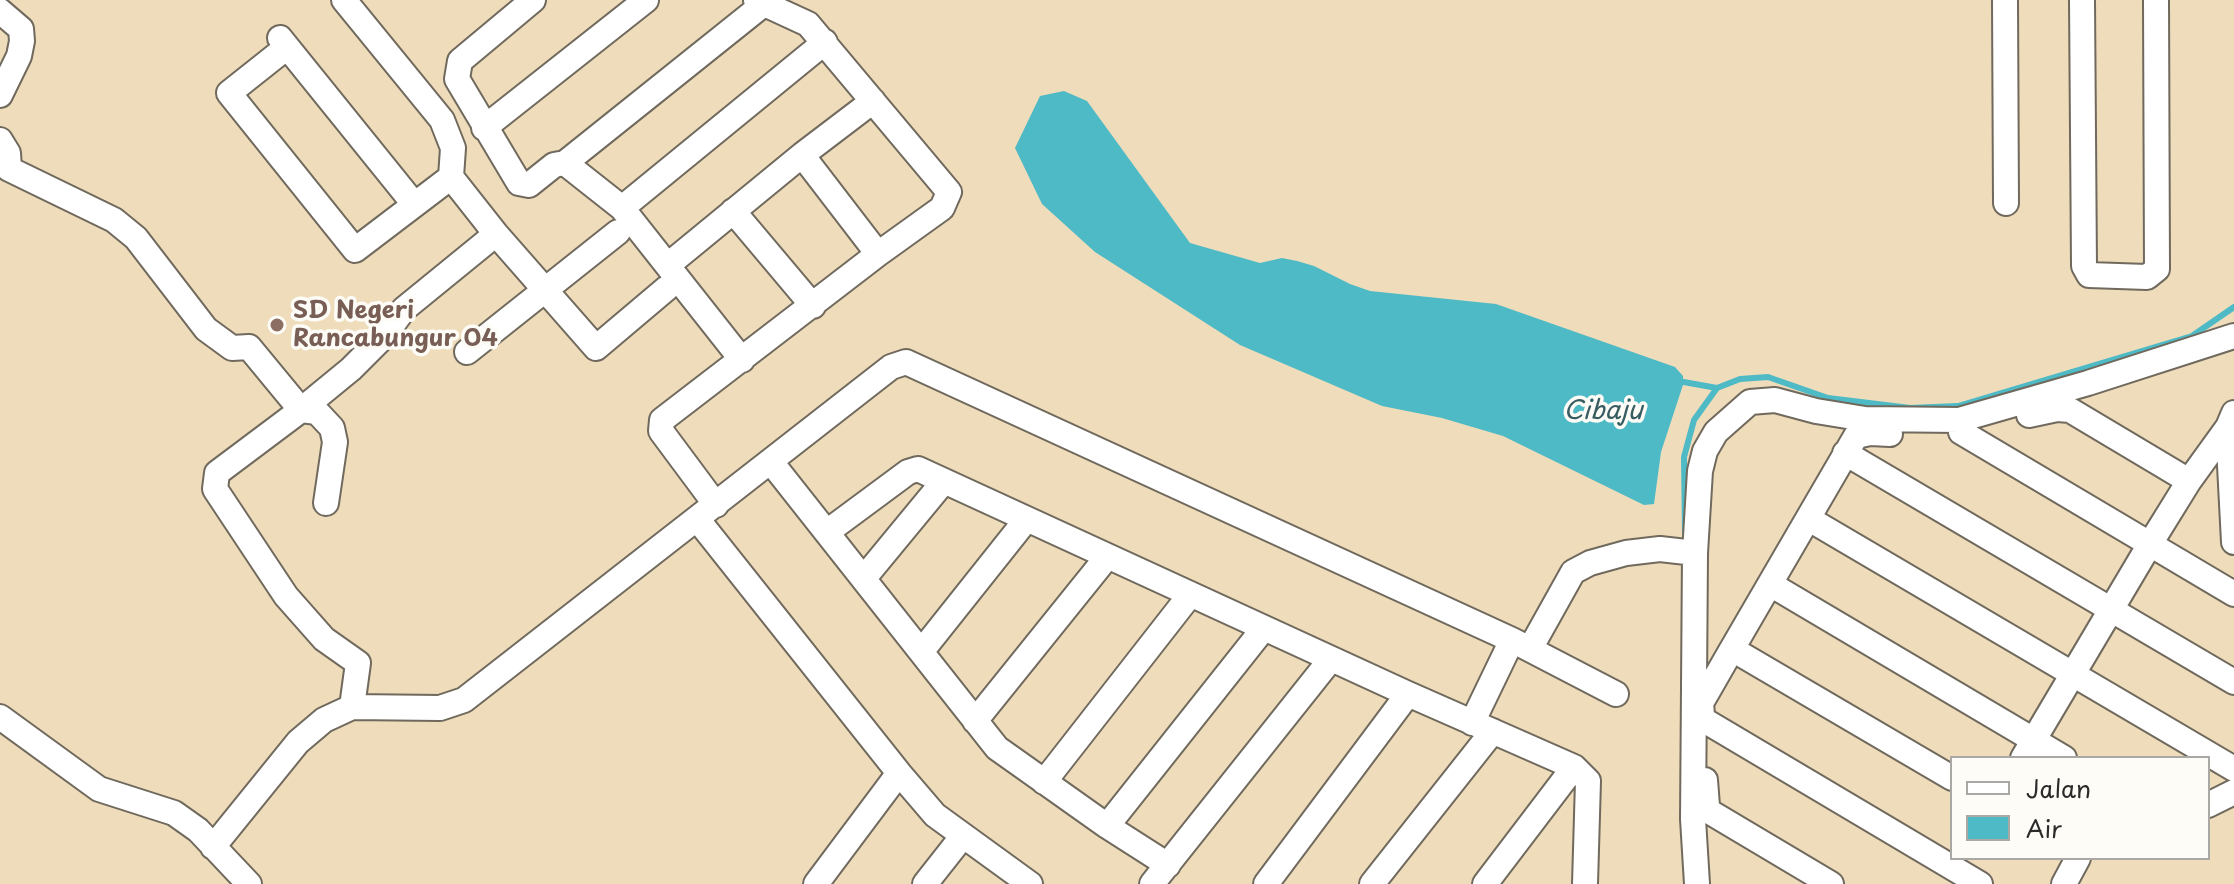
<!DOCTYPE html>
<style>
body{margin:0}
#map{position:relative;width:2234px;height:884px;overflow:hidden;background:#efdcbb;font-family:"Playpen Sans",sans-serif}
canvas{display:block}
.legend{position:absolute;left:1950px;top:756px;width:260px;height:104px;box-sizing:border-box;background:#fdfcf7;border:2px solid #a9a8a5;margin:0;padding:10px 14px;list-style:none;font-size:24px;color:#2b2b2b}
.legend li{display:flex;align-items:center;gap:16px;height:40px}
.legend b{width:40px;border:2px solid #a9a8a5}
</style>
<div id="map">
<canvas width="2234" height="884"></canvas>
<ul class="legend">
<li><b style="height:10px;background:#fff"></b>Jalan</li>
<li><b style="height:22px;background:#4dbac6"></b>Air</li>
</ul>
</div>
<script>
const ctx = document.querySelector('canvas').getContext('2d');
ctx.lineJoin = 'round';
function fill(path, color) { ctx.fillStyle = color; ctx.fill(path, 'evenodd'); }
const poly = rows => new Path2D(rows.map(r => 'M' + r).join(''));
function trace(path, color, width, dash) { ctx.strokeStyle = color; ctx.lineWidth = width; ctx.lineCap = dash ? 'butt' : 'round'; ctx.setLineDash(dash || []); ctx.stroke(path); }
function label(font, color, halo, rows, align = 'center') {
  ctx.font = font + ' "Playpen Sans",sans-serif'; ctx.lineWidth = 7; ctx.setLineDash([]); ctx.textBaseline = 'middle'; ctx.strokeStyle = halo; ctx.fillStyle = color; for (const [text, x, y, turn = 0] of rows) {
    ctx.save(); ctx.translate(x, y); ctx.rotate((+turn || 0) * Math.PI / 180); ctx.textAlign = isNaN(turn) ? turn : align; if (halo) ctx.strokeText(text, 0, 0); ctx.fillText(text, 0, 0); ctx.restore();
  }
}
fill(poly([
 [1064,91,1087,101,1190,243,1260,263,1282,258,1297,261,1314,266,1350,284,1370,291,1496,304,1675,367,1683,376,1683,385,1661,452,1654,504,1644,505,1503,436,1442,418,1382,406,1240,345,1095,252,1042,204,1015,148,1040,96]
]), '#4dbac6');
trace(poly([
 [1678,381,1717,388],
 [1685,532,1684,457,1694,420,1717,388,1740,379,1768,377,1828,398,1910,408,1958,406,2192,336,2234,307]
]), '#4dbac6', 6);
const minor = poly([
 [344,0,442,120,453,148,451,177,496,234,596,348,667,288],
 [533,0,460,61,457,79,519,183,529,185,554,165,565,163,765,3],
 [2005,0,2006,203],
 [2082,0,2084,266,2089,275,2147,277,2157,269,2156,0],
 [0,11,21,29,22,41,19,56,0,95],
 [280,38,414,204],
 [287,47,229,93,355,250,451,177],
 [484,128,646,0],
 [0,140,8,153,9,169,114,220,136,238,206,329,232,348,249,347,301,410,217,473,215,489,286,596,324,639,358,663,352,707],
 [802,155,878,254],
 [565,163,622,208,742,360],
 [622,208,825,42],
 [733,211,813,306],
 [668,265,802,155,873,101],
 [467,352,618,232],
 [301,410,351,369,384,336,404,309,496,234],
 [301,410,317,412,332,428,335,442,326,503],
 [2029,415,2057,409,2070,410,2189,481],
 [2232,427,2228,427,2234,542],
 [1961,432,2234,594],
 [1845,453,2234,682],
 [771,462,997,748,1107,826,1168,865],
 [716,505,661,431,662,420,878,254,942,208,949,192,808,24,756,0],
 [1809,519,2234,769],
 [698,520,899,773,935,815,1030,884],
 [827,532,908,472,918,469,1408,694,1574,767,1588,781,1585,884],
 [864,578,944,481],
 [1770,584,2064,758],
 [1530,649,1573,572,1590,563,1626,553,1660,549,1695,553],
 [1732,649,1856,436,1870,433,1890,434],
 [921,652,1026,520],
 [1702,715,1701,703,1732,649,1952,778],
 [0,717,99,789,174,813,198,830,249,884],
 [1702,719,1980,884],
 [975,721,1107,557],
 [1472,723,1512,640],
 [2023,758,2150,544,2189,481,2228,427,2234,413],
 [1705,780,1707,806,1710,812,1831,884],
 [1044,782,1190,595],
 [2208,805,2234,792],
 [1107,826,1264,628],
 [213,847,298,742,324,720,352,707,440,708,464,700,891,367,906,362,1512,640,1616,694],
 [816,884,899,773],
 [925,884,962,837],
 [1152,884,1331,659],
 [1266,884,1408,694],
 [1372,884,1493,731],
 [1485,884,1574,767],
 [1697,884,1693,819,1695,553,1700,471,1705,451,1716,432,1750,402,1775,400,1816,411,1865,419,1959,420,2088,383,2234,336],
 [2064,884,2078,858]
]);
trace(minor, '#70695d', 28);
trace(minor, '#fff', 24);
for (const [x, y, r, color] of [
 [277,325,8,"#8d6e63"]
]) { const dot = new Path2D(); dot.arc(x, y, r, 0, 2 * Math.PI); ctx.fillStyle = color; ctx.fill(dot); trace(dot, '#fdfcf7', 3); }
label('bold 24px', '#785e54', '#fdfcf7', [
 ["SD Negeri",293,311],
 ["Rancabungur 04",293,339]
], 'left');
label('italic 26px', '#375d61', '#fdfcf7', [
 ["Cibaju",1603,412]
]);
</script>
